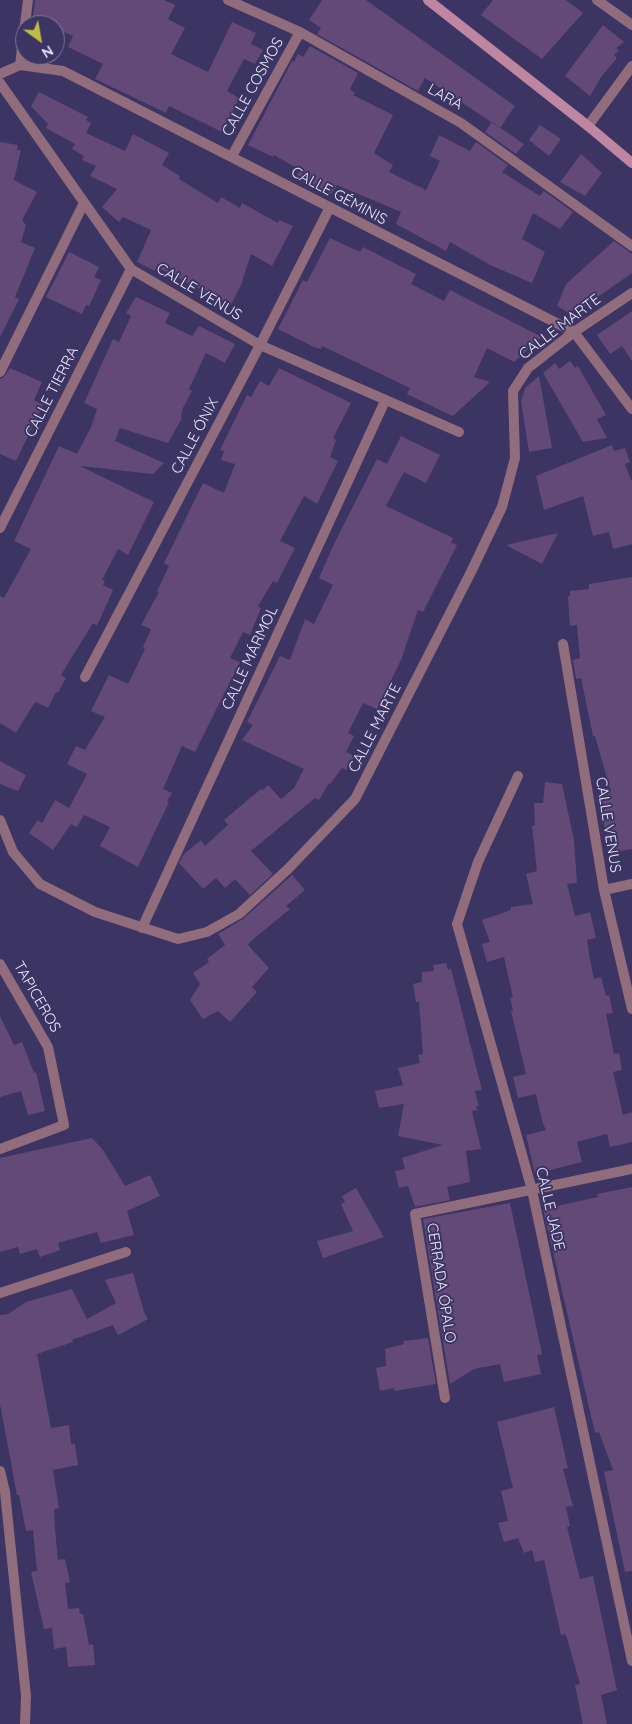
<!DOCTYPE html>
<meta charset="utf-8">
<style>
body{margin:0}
#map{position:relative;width:632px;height:1724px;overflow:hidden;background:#3c3462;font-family:Quicksand,sans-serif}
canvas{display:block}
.north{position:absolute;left:15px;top:15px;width:50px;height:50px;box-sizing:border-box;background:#3c3462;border:1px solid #817ca0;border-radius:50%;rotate:148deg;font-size:14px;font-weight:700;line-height:20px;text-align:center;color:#e9e7fe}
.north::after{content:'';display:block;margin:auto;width:18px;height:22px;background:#bebf42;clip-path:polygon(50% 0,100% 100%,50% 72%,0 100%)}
</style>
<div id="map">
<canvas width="632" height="1724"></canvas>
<div class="north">N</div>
</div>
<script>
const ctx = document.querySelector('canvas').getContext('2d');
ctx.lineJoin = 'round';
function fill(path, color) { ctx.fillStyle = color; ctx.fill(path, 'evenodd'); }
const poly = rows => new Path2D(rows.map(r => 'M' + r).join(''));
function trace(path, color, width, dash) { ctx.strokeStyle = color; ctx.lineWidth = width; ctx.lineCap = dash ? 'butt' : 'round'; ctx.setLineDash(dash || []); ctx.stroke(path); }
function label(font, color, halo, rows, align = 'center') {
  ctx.font = font + ' Quicksand,sans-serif'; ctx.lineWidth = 4; ctx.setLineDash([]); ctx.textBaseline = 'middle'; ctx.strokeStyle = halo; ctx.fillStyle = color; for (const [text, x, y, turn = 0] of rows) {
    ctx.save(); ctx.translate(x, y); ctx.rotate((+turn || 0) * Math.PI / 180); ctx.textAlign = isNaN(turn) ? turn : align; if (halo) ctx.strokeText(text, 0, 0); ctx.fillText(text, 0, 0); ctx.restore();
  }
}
fill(poly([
 [35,0,164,0,175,5,168,19,185,28,171,54,208,72,232,22,256,33,251,44,263,50,255,64,244,59,227,91,239,98,222,132,169,106,166,113,95,79,103,64,68,47,73,36,55,28,55,25,50,25,33,17],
 [322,0,366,0,515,106,500,128,425,78,418,91,317,34,321,28,309,20],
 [493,0,566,0,583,13,542,59,481,15],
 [603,25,624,42,616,48,619,50,614,55,617,58,601,77,590,96,565,76],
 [310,46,358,73,350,89,355,93,353,95,393,115,374,153,393,165,389,172,426,190,440,161,430,156,439,135,470,151,476,142,508,165,502,172,540,196,544,191,573,212,560,229,533,213,522,239,545,252,532,283,490,265,450,242,446,251,396,224,401,212,337,185,331,194,296,178,300,170,274,155,273,157,248,145,292,61,294,62,298,54,303,57],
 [39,92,88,117,86,120,91,123,86,133,125,151,133,134,169,153,162,165,180,176,179,179,218,203,221,197,240,208,242,203,278,223,279,220,293,226,272,266,251,254,241,285,231,305,157,267,155,271,137,262,151,230,123,217,119,222,102,207,117,189,90,176,96,166,82,160,84,156,72,149,75,144,46,128,48,124,31,106],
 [492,122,524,144,516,154,485,132],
 [540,125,561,139,549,156,529,140],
 [0,142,18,145,17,150,21,150,14,180,37,192,22,220,26,225,21,242,35,248,15,297,19,299,0,337],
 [581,154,602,173,585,196,560,182],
 [330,238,360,252,363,247,416,274,411,284,444,301,450,290,542,337,514,362,487,348,474,377,490,382,453,416,448,414,407,394,410,388,322,346,321,349,314,347,278,329,303,280,307,282],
 [614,241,632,254,632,273,578,311,575,308,569,313,557,306,566,284],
 [69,252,99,267,94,277,101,280,89,306,86,305,82,314,46,297],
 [136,297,170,313,165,323,192,336,199,326,235,344,225,363,206,353,189,389,192,391,183,408,181,417,182,418,168,443,120,428,115,441,164,463,153,474,80,466,154,502,128,555,118,549,102,580,105,581,103,585,113,590,97,626,93,623,61,675,66,678,58,693,56,692,48,708,36,702,33,705,16,733,0,723,0,596,4,598,31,549,14,541,59,446,77,454,91,427,97,409,84,403,113,339,119,342,131,316,126,313],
 [632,311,632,361,622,346,610,354,597,335],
 [570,361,575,368,578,366,606,415,597,419,607,438,583,442,543,373,555,363,559,369],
 [10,368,42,382,34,400,43,405,16,461,0,454,0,379,4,377],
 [279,368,351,403,333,438,336,440,330,457,338,461,317,504,304,496,280,541,295,548,277,583,273,581,258,606,261,608,250,635,243,632,230,658,240,662,195,752,182,746,163,789,172,793,167,801,169,802,138,867,100,846,110,827,84,815,77,827,71,824,53,850,29,833,38,820,42,823,55,800,69,808,87,774,67,764,76,746,85,750,105,717,91,711,109,675,128,684,145,649,143,647,151,629,141,625,159,592,157,591,169,566,164,563,203,483,224,493,235,464,221,460,224,451,220,450,247,395,251,397,260,381,269,386],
 [539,376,552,448,529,452,521,401,525,388],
 [401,436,440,455,426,483,404,472,386,506,453,538,451,543,457,545,423,612,418,610,401,660,377,709,363,703,348,733,354,736,346,752,354,756,346,770,342,768,330,784,329,783,319,800,315,798,251,851,273,874,250,895,235,879,225,888,216,878,203,889,179,863,183,855,201,840,205,846,228,825,224,820,261,789,263,790,268,785,281,799,294,788,304,769,242,740,253,725,247,722,280,656,290,660,305,619,314,624,333,585,319,578,334,544,377,459,387,464],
 [612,445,614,451,625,448,630,462,625,464,632,482,632,544,613,549,609,532,593,536,583,496,544,510,536,476],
 [558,533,542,564,506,545],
 [632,577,632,849,615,852,611,832,606,833,598,795,611,792,595,736,593,736,581,678,576,679,573,660,580,658,577,625,570,626,568,597,570,596,570,591,589,589,589,584],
 [0,761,26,775,18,791,0,784],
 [545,782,562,784,574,840,577,883,567,884,575,916,590,912,596,938,587,940,590,959,594,979,601,977,606,996,609,995,613,1013,606,1014,614,1054,619,1053,622,1070,613,1072,623,1115,632,1112,632,1142,610,1147,607,1134,577,1142,582,1162,535,1174,526,1135,546,1130,543,1124,536,1094,518,1098,513,1077,526,1074,511,1011,513,1011,510,998,513,998,504,957,487,962,482,944,490,942,482,920,511,910,511,907,533,904,526,874,537,871,532,826,535,825,534,803,543,803],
 [292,875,305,890,286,906,290,909,250,942,248,945,269,968,252,987,257,992,230,1022,218,1011,203,1019,190,1000,200,984,193,973,209,962,207,959,225,945,218,934,243,919],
 [446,963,448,970,451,969,482,1090,475,1091,479,1106,476,1106,477,1110,472,1111,481,1149,466,1151,470,1182,447,1187,450,1200,415,1207,408,1186,399,1188,395,1171,405,1169,402,1158,443,1145,398,1136,404,1104,379,1108,375,1091,403,1085,398,1068,420,1063,418,1055,423,1054,419,1002,416,1002,413,984,422,982,422,972,434,971,433,965],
 [0,1016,14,1045,22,1042,34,1073,36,1072,45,1111,28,1115,21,1091,0,1097],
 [92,1138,103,1150,125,1186,150,1175,160,1196,127,1211,134,1235,101,1243,97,1232,58,1243,60,1250,40,1257,37,1249,20,1254,18,1247,0,1252,0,1158],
 [632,1187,632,1571,625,1572,604,1472,613,1470,599,1432,595,1433,543,1209,598,1197,597,1194],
 [356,1188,384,1237,323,1258,317,1241,353,1231,341,1204,345,1202,342,1196],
 [510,1203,542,1354,537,1355,541,1374,504,1382,500,1364,474,1369,450,1384,423,1219],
 [133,1273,144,1312,148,1319,118,1335,113,1325,72,1340,73,1342,37,1354,51,1428,69,1425,71,1444,75,1444,78,1465,53,1470,59,1508,54,1509,55,1529,58,1560,65,1559,70,1582,65,1583,68,1609,79,1608,80,1614,83,1614,89,1645,93,1644,95,1665,68,1667,66,1647,54,1649,52,1628,44,1629,31,1572,37,1571,33,1530,26,1531,19,1495,17,1495,0,1404,0,1315,8,1314,26,1302,72,1289,87,1319,116,1303,105,1280],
 [428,1338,436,1384,395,1391,394,1388,380,1391,376,1368,386,1366,385,1349,404,1344,403,1341],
 [554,1407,568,1468,563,1469,573,1506,566,1507,570,1526,567,1527,580,1579,593,1576,617,1690,601,1695,607,1724,583,1724,575,1685,580,1684,567,1638,565,1634,561,1635,544,1560,535,1562,532,1550,524,1553,518,1538,504,1542,498,1523,508,1521,501,1491,513,1488,497,1422]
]), '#634977');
trace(poly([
 [228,0,300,32,461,123,632,246],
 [597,0,632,25],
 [20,65,28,0],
 [0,74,20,65,63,71,574,332,632,409],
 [0,83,131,269,260,345,459,432],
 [588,126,632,66],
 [232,156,300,32],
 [0,372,84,203],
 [0,528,131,269],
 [563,644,604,890,632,1009],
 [85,677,260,345,329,209],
 [518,776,478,862,457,924,532,1190,632,1661],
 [0,820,13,852,40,884,95,912,178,939,207,932,239,914,288,869,355,799,471,572,502,507,515,458,513,391,528,368,574,332,632,293],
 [604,890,632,884],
 [142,928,385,401],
 [0,964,48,1047,64,1125,0,1149],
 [0,1293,126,1252],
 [445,1398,415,1214,632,1169],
 [0,1471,5,1492,26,1696,25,1724]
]), '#906c7d', 10);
trace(poly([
 [428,0,588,126,632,163]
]), '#bf86a1', 10);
label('15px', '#e9e7fe', '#3c3462', [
 ["CALLE COSMOS",253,87,-61],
 ["LARA",445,97,29],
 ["CALLE GÉMINIS",339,196,28],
 ["CALLE VENUS",199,292,31],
 ["CALLE MARTE",560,327,-37],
 ["CALLE TIERRA",52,392,-63],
 ["CALLE ÓNIX",195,436,-62],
 ["CALLE MÁRMOL",250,658,-65],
 ["CALLE MARTE",375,728,-63],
 ["CALLE VENUS",608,825,81],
 ["TAPICEROS",37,997,60],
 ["CALLE JADE",550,1209,77],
 ["CERRADA ÓPALO",441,1283,81]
]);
</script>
